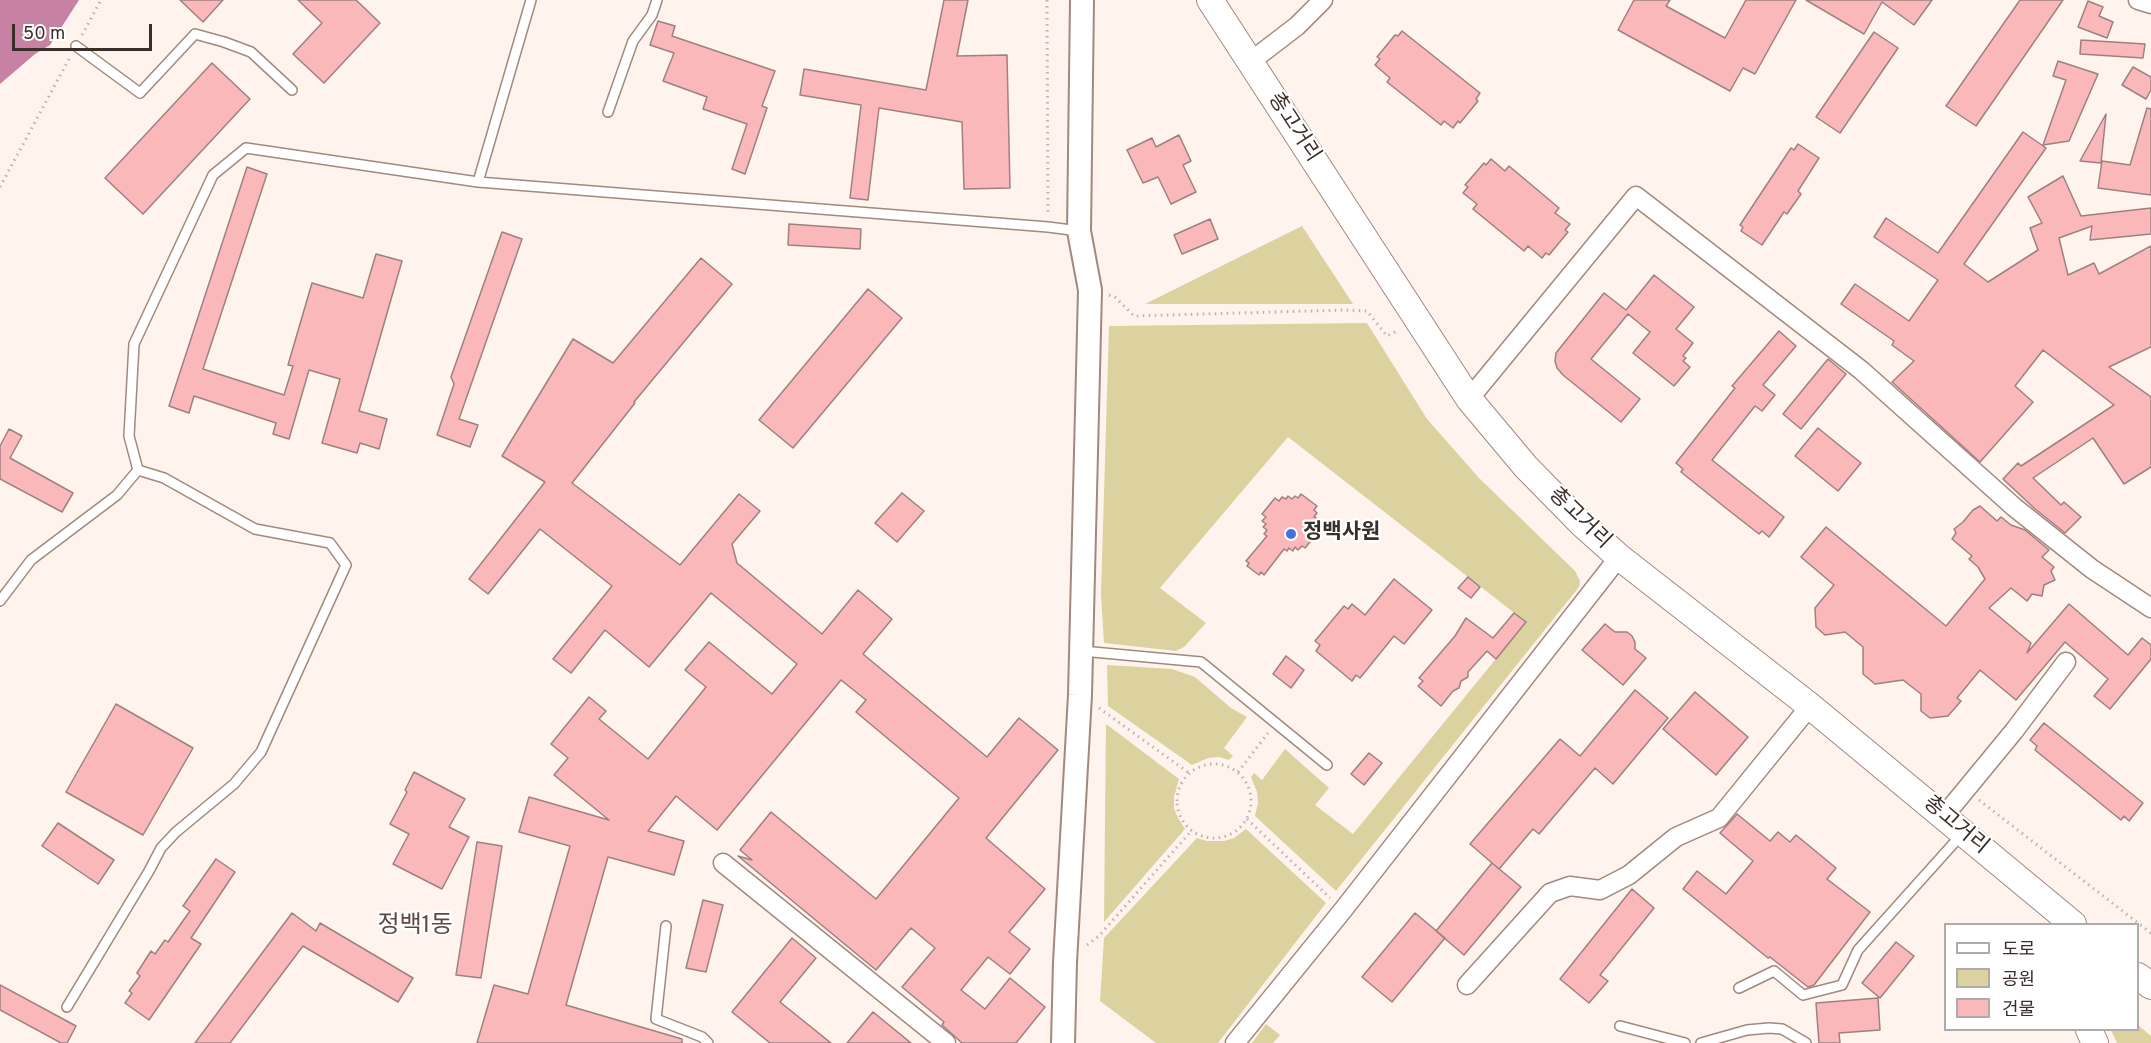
<!DOCTYPE html>
<meta charset="utf-8">
<style>
body{margin:0}
#map{position:relative;width:2151px;height:1043px;overflow:hidden;background:#fff3ed;font-family:Overpass,"Noto Sans KR",sans-serif}
canvas{display:block}
.legend{position:absolute;left:1944px;top:923px;width:195px;height:108px;box-sizing:border-box;background:#fff;border:2px solid #b0abaa;margin:0;padding:8px 10px;list-style:none;font-size:18px;color:#3a2e2a}
.legend li{display:flex;align-items:center;gap:12px;height:30px}
.legend b{width:30px;border:2px solid #b0abaa}
.scale{position:absolute;left:12px;top:24px;width:140px;height:27px;box-sizing:border-box;border:3px solid #3a2e2a;border-top:0;padding-left:8px;font-size:18px;line-height:21px;white-space:nowrap;color:#3a2e2a;-webkit-text-stroke:4px #fff;paint-order:stroke}
</style>
<div id="map">
<canvas width="2151" height="1043"></canvas>
<ul class="legend">
<li><b style="height:8px;background:#fff"></b>도로</li>
<li><b style="height:16px;background:#dbd29f"></b>공원</li>
<li><b style="height:16px;background:#fab8bb"></b>건물</li>
</ul>
<div class="scale">50 m</div>
</div>
<script>
const ctx = document.querySelector('canvas').getContext('2d');
ctx.lineJoin = 'round';
function fill(path, color) { ctx.fillStyle = color; ctx.fill(path, 'evenodd'); }
const poly = rows => new Path2D(rows.map(r => 'M' + r).join(''));
function trace(path, color, width, dash) { ctx.strokeStyle = color; ctx.lineWidth = width; ctx.lineCap = dash ? 'butt' : 'round'; ctx.setLineDash(dash || []); ctx.stroke(path); }
function label(font, color, halo, rows, align = 'center') {
  ctx.font = font + ' Overpass,"Noto Sans KR",sans-serif'; ctx.lineWidth = 4.5; ctx.setLineDash([]); ctx.textBaseline = 'middle'; ctx.strokeStyle = halo; ctx.fillStyle = color; for (const [text, x, y, turn = 0] of rows) {
    ctx.save(); ctx.translate(x, y); ctx.rotate((+turn || 0) * Math.PI / 180); ctx.textAlign = isNaN(turn) ? turn : align; if (halo) ctx.strokeText(text, 0, 0); ctx.fillText(text, 0, 0); ctx.restore();
  }
}
fill(poly([
 [1302,226,1353,304,1145,304],
 [1367,323,1427,419,1479,478,1575,571,1580,581,1579,587,1336,891,1255,816,1258,803,1257,792,1251,777,1254,773,1262,780,1285,749,1329,788,1315,805,1353,834,1526,622,1288,437,1160,588,1206,623,1184,647,1176,651,1104,643,1101,594,1109,326],
 [1107,665,1172,669,1195,677,1231,708,1247,717,1224,748,1233,756,1229,760,1219,757,1208,758,1192,765,1108,706],
 [1106,724,1179,779,1174,797,1174,808,1178,818,1185,829,1104,922],
 [1246,829,1326,903,1218,1043,1156,1043,1100,1001,1104,938,1197,838,1207,841,1224,841,1234,838],
 [1266,1024,1280,1035,1273,1043,1252,1043],
 [2138,1025,2151,1036,2151,1043,2117,1043,2111,1030,2138,1030]
]), '#dbd29f');
fill(poly([
 [0,0,79,0,50,45,35,54,0,84]
]), '#c681a3');
const building = poly([
 [180,0,223,0,203,22,180,0],
 [298,0,356,0,380,23,324,83,293,54,322,23,298,0],
 [944,0,968,0,957,56,1007,55,1010,188,964,189,962,122,879,108,868,200,850,198,861,105,800,95,804,69,926,90,944,0],
 [1634,0,1670,0,1666,6,1725,38,1746,0,1796,0,1755,74,1743,68,1730,91,1618,30,1634,0],
 [1806,0,1932,0,1914,25,1882,2,1864,34,1806,0],
 [2020,0,2063,0,1976,126,1946,106,2020,0],
 [2088,1,2103,7,2099,16,2113,22,2107,38,2078,27,2088,1],
 [658,21,675,26,672,36,775,71,762,106,767,108,745,174,732,169,747,124,703,109,707,97,663,81,674,53,650,45,658,21],
 [1402,31,1480,93,1476,99,1478,101,1460,123,1458,121,1453,128,1444,121,1441,125,1387,82,1390,78,1375,65,1380,59,1377,57,1395,35,1398,36,1402,31],
 [1874,32,1898,48,1840,133,1816,117,1874,32],
 [2081,40,2145,44,2143,58,2080,54,2081,40],
 [2058,61,2098,74,2069,141,2043,145,2066,80,2053,76,2058,61],
 [212,63,250,99,143,214,105,178,212,63],
 [2133,67,2151,77,2151,90,2146,99,2122,85,2133,67],
 [2147,108,2151,109,2151,195,2098,188,2102,161,2130,165,2147,108],
 [2106,114,2101,163,2080,161,2106,114],
 [2023,132,2046,148,1964,264,1988,282,2038,250,2030,228,2042,223,2028,197,2063,176,2081,216,2151,208,2151,234,2090,240,2092,226,2059,238,2068,275,2094,263,2099,274,2151,246,2151,347,2109,367,2151,397,2151,467,2124,484,2093,438,2033,478,2061,505,2064,502,2081,517,2065,533,2034,508,2003,479,2018,463,2021,466,2114,405,2043,350,2015,386,2033,402,1980,462,1892,382,1914,361,1892,345,1894,341,1841,304,1855,284,1909,321,1938,280,1874,237,1886,218,1938,253,2023,132],
 [1179,135,1191,161,1183,165,1196,192,1171,204,1158,177,1143,183,1127,150,1152,138,1156,147,1179,135],
 [1798,144,1819,158,1798,191,1801,194,1787,214,1784,212,1762,245,1741,231,1743,227,1740,225,1791,148,1794,150,1798,144],
 [1491,159,1505,171,1509,166,1559,208,1555,213,1570,224,1565,230,1568,232,1549,255,1546,253,1542,258,1528,246,1524,251,1473,209,1477,204,1463,193,1468,187,1465,185,1484,163,1486,165,1491,159],
 [247,167,267,174,203,369,284,395,293,366,288,365,312,283,363,298,376,254,402,261,359,411,387,419,379,449,360,443,357,453,322,443,340,379,309,370,289,439,273,434,276,423,194,396,189,413,169,406,247,167],
 [1210,219,1218,239,1182,254,1174,235,1210,219],
 [789,224,861,229,860,249,788,245,789,224],
 [502,232,522,239,459,419,478,425,470,447,437,435,454,384,451,377,502,232],
 [701,258,732,284,634,402,635,403,572,483,680,565,739,494,760,511,732,544,737,563,822,634,858,590,892,619,863,654,987,757,1019,718,1058,750,986,838,1045,889,1009,932,1030,949,1010,974,988,957,961,990,985,1009,1010,978,1045,1007,1016,1043,962,1043,942,1025,944,1022,902,987,935,948,911,928,876,970,738,856,752,860,740,850,771,812,876,899,959,798,856,712,866,700,841,680,717,830,676,796,648,831,684,841,674,875,608,857,566,1005,682,1039,682,1043,477,1043,494,985,528,994,570,846,519,832,529,797,609,820,554,775,568,758,551,744,589,697,606,711,599,719,648,759,706,687,685,670,709,642,772,694,797,664,711,593,649,667,605,630,571,673,553,659,612,586,540,529,488,594,469,579,545,482,502,456,573,339,613,363,701,258],
 [1654,275,1694,307,1676,329,1693,343,1683,356,1686,358,1683,361,1690,367,1674,386,1633,353,1650,332,1628,314,1591,359,1640,399,1621,422,1563,375,1557,368,1555,361,1556,353,1604,293,1626,310,1654,275],
 [868,289,902,318,793,448,759,420,868,289],
 [1779,331,1796,346,1763,385,1775,395,1762,411,1755,406,1712,460,1784,517,1769,537,1762,531,1759,534,1727,509,1681,472,1683,469,1676,463,1735,388,1732,386,1779,331],
 [1828,359,1846,374,1801,429,1783,414,1828,359],
 [1818,428,1861,463,1838,491,1795,456,1818,428],
 [9,429,22,436,10,458,73,493,62,512,0,479,0,446,9,429],
 [902,493,924,511,897,542,875,523,902,493],
 [1301,494,1317,506,1314,510,1317,513,1314,517,1318,519,1315,523,1318,525,1315,529,1318,532,1305,548,1302,546,1298,550,1295,547,1293,551,1289,548,1287,551,1284,549,1264,575,1261,572,1259,575,1247,566,1249,563,1246,561,1267,536,1264,534,1267,530,1263,527,1266,524,1262,521,1266,517,1262,514,1275,498,1279,501,1282,497,1286,499,1288,496,1292,499,1295,496,1298,498,1301,494],
 [1980,506,1997,521,2001,517,2011,525,2025,530,2049,550,2042,557,2054,567,2051,571,2055,580,2044,585,2042,596,2032,594,2027,601,2011,588,1989,608,2031,643,2027,653,2069,604,2128,655,2142,638,2151,645,2151,659,2110,709,2094,696,2108,679,2065,642,2016,700,1980,670,1957,698,1961,701,1948,716,1930,718,1921,711,1921,694,1903,680,1875,684,1863,674,1863,647,1845,632,1825,635,1816,627,1815,608,1834,585,1801,557,1826,527,1946,626,1985,579,1978,567,1969,559,1972,556,1952,539,1956,533,1954,529,1963,522,1973,510,1980,506],
 [1468,577,1480,587,1471,598,1458,588,1468,577],
 [1394,579,1432,610,1404,644,1394,636,1360,678,1356,675,1352,681,1316,651,1320,645,1315,641,1344,606,1348,609,1352,604,1365,615,1394,579],
 [1514,613,1526,622,1496,659,1487,651,1468,672,1468,677,1461,681,1459,688,1453,691,1441,706,1418,686,1423,681,1419,678,1455,636,1466,618,1493,638,1514,613],
 [1605,624,1615,632,1627,632,1632,636,1635,642,1635,649,1646,658,1623,685,1582,650,1605,624],
 [1286,656,1304,670,1291,688,1273,674,1286,656],
 [1635,690,1668,718,1613,784,1595,768,1539,834,1533,829,1499,869,1470,844,1560,739,1580,756,1635,690],
 [1695,692,1748,737,1716,775,1663,729,1695,692],
 [116,704,193,748,143,835,66,792,116,704],
 [2044,723,2143,803,2129,821,2124,816,2121,820,2035,750,2037,746,2030,740,2044,723],
 [1369,753,1382,763,1364,785,1351,774,1369,753],
 [414,772,465,799,449,827,469,837,442,889,393,864,409,834,390,824,407,792,405,790,414,772],
 [1737,814,1770,841,1778,832,1790,842,1796,835,1836,868,1827,879,1870,912,1814,985,1808,987,1770,957,1768,958,1683,889,1697,871,1726,894,1753,861,1720,833,1737,814],
 [58,823,114,860,98,884,42,846,58,823],
 [477,842,502,846,481,978,456,975,477,842],
 [216,859,235,872,191,938,201,944,149,1020,125,1003,132,993,129,991,140,976,137,973,151,951,155,954,165,940,168,942,190,911,183,906,216,859],
 [1492,863,1521,887,1464,955,1436,931,1492,863],
 [1632,889,1654,908,1600,975,1608,981,1589,1003,1560,979,1632,889],
 [703,900,723,905,706,972,686,968,703,900],
 [292,913,316,931,320,923,413,978,398,1002,303,946,230,1043,195,1043,292,913],
 [1415,913,1445,938,1392,1002,1362,977,1415,913],
 [792,938,816,958,780,1002,831,1043,770,1043,732,1012,792,938],
 [1896,942,1914,956,1880,998,1862,983,1896,942],
 [0,985,76,1026,67,1043,61,1043,0,1010,0,985],
 [1878,998,1880,1030,1839,1033,1840,1043,1819,1043,1816,1003,1878,998],
 [873,1012,911,1043,847,1043,873,1012]
]);
fill(building, '#fab8bb');
trace(building, '#9e8080', 1.5);
const service = poly([
 [531,0,478,182,1048,227,1079,231],
 [76,46,140,93,195,34,224,42,251,52,292,90],
 [608,112,633,41,652,15,657,0],
 [0,601,31,560,117,495,138,470],
 [1082,651,1201,662,1327,765],
 [666,926,656,1019,702,1037,708,1043],
 [1739,988,1774,971,1803,995,1842,985,1858,950,1962,834],
 [67,1007,149,871,161,848,176,832,234,784,261,752,346,565,330,543,255,529,164,478,138,470,129,436,134,344,213,175,246,148,478,182],
 [1620,1026,1685,1043],
 [1701,1043,1747,1030,1769,1028,1782,1029,1806,1043]
]);
const minor = poly([
 [2138,0,2151,4],
 [1250,62,1297,26,1323,0],
 [1469,399,1636,196,1861,370,2014,507,2092,569,2151,608],
 [1944,816,2014,731,2066,662],
 [723,863,946,1043],
 [1467,985,1550,893,1570,886,1600,890,1629,875,1676,837,1719,818,1810,706],
 [1235,1043,1343,910,1619,557]
]);
const tertiary = poly([
 [1063,1043,1065,962,1080,695,1090,290,1079,231,1082,0]
]);
const secondary = poly([
 [1210,0,1469,399,1526,467,1581,523,1619,557,1810,706,2073,924],
 [2138,976,2151,986],
 [2089,1030,2095,1043]
]);
trace(service, '#a3887d', 12);
trace(minor, '#a3887d', 21);
trace(tertiary, '#a3887d', 26);
trace(secondary, '#a3887d', 28);
trace(poly([
 [1047,0,1048,213],
 [82,35,101,0],
 [0,187,69,59],
 [1109,295,1115,297,1134,316,1345,310,1367,311,1387,336,1399,330],
 [1099,708,1189,773],
 '1177 801a37 37 0 1 1 74 0a37 37 0 1 1-74 0Z',
 [1238,772,1268,733],
 [1979,800,2151,933],
 [1247,819,1330,898],
 [1087,945,1099,936,1192,830]
]), '#bfb3ad', 3, [1.5, 4.5]);
trace(service, '#fff', 9);
trace(minor, '#fff', 18);
trace(tertiary, '#fff', 22);
trace(secondary, '#fff', 26);
for (const [x, y, r, color] of [
 [1291,534,6,"#436fe1"]
]) { const dot = new Path2D(); dot.arc(x, y, r, 0, 2 * Math.PI); ctx.fillStyle = color; ctx.fill(dot); trace(dot, '#fff', 2); }
label('21px', '#3a2e2a', '#fff', [
 ["총고거리",1293,128,57],
 ["총고거리",1579,519,44],
 ["총고거리",1955,826,40]
]);
label('bold 21px', '#3a2e2a', '#fff', [
 ["정백사원",1303,534]
], 'left');
label('24px', '#60483e', '#fff', [
 ["정백1동",415,927]
]);
</script>
